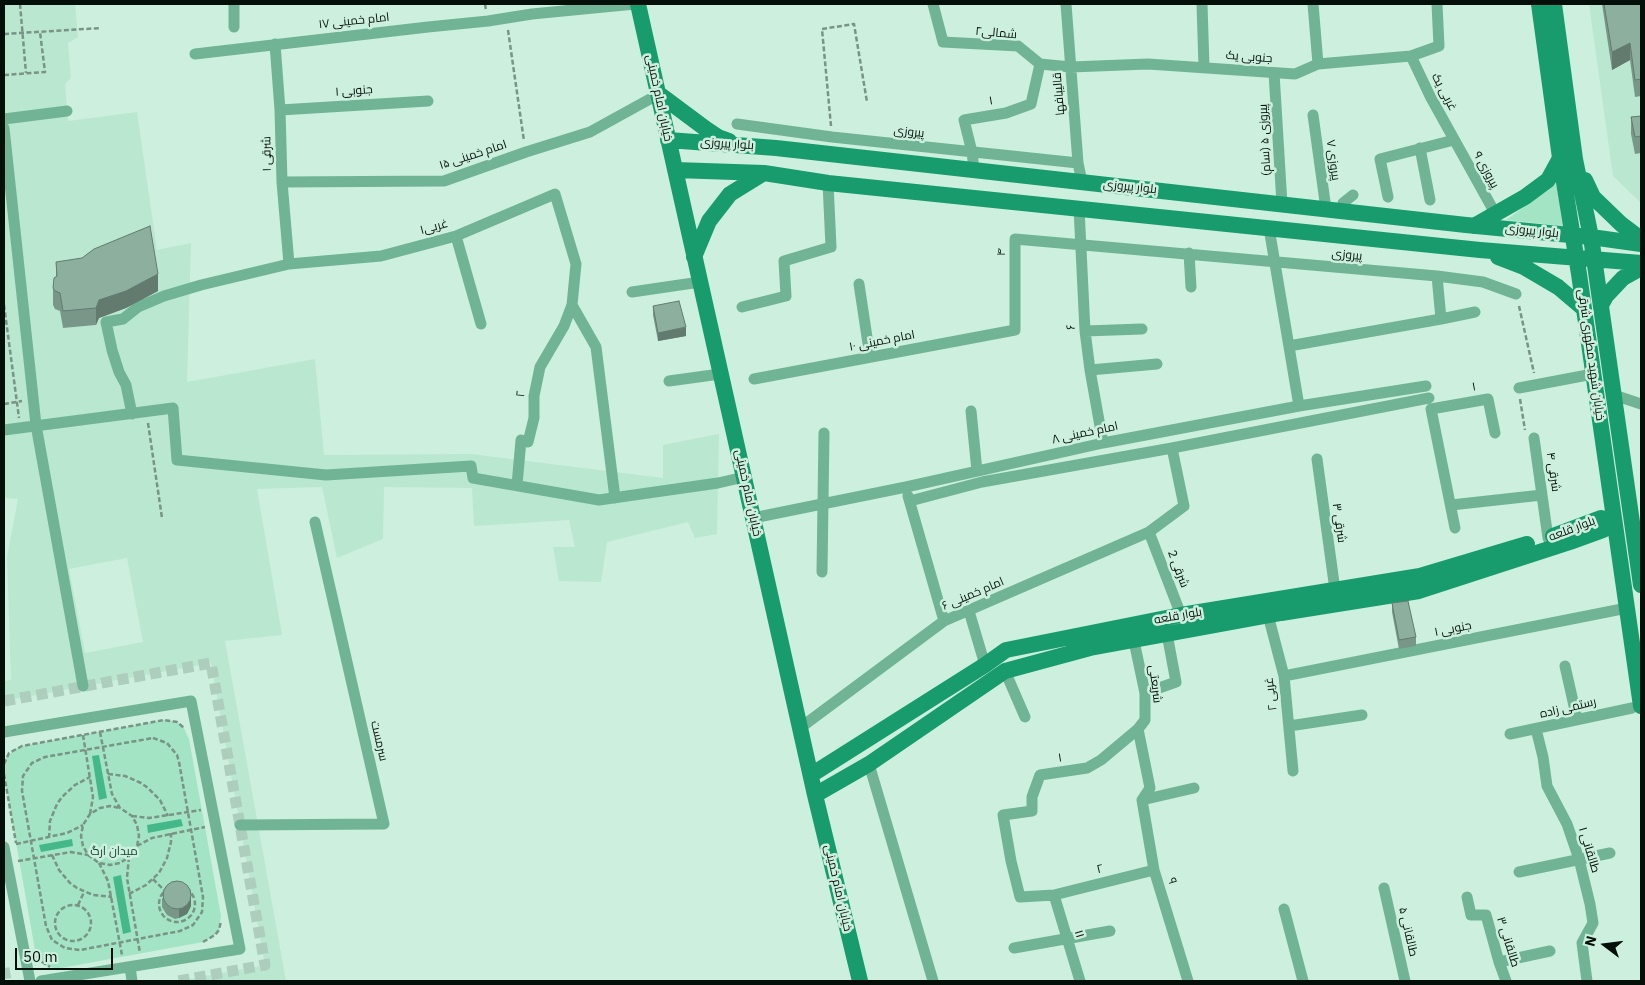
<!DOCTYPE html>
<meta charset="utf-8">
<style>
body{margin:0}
#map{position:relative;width:1645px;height:985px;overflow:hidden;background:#ccf0dd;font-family:"IBM Plex Sans",sans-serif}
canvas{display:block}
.frame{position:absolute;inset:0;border:5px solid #040f09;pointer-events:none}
.north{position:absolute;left:1580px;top:920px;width:50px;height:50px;-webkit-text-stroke:4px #ccf0dd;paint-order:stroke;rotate:285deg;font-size:14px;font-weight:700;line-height:20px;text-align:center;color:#040f09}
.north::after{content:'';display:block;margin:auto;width:18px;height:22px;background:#040f09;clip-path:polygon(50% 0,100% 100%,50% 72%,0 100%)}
.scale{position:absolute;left:15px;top:948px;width:98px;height:22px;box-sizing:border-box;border:2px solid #040f09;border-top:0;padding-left:6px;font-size:15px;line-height:18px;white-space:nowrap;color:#040f09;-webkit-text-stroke:4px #ccf0dd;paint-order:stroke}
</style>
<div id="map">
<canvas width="1645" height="985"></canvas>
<div class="frame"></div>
<div class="north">N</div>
<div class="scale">50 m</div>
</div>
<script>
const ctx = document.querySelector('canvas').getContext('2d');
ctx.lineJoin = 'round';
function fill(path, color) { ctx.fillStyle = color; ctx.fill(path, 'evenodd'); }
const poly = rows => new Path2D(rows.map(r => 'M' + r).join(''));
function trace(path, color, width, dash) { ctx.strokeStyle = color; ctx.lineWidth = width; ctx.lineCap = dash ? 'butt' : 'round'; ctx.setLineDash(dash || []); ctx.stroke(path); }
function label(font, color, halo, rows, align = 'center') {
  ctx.font = font + ' "IBM Plex Sans",Cairo,sans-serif'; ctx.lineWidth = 5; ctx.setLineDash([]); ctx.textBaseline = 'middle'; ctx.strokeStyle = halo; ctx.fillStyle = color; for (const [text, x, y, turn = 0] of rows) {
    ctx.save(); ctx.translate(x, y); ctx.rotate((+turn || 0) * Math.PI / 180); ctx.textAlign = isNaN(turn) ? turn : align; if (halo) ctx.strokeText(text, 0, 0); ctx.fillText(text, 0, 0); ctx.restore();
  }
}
fill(poly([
 [4,4,75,4,78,37,68,43,71,78,65,84,68,121,137,112,157,250,191,243,187,382,315,359,324,455,471,454,663,478,663,445,719,434,717,534,695,538,688,522,607,542,601,582,559,581,553,547,575,547,569,520,474,526,472,488,384,487,383,539,337,558,322,487,257,489,282,635,225,641,286,981,178,981,265,965,211,663,4,701,4,681,11,680,7,557,18,499,4,498],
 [54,296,125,308,99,318,96,325,63,328,60,311,53,305],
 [127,558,143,642,85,653,69,569],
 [1589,4,1641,4,1641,203,1613,176]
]), '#bae7d0');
fill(poly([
 [1556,184,1564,226,1506,220],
 [164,720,177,722,183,726,189,739,221,916,219,930,215,935,203,942,61,968,54,968,47,966,37,956,35,950,4,774,5,759,15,749,22,746]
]), '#a2e4c4');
fill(poly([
 [99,755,107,798,99,800,92,756],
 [181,819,183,826,148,833,147,825],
 [72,839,73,846,41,852,39,845],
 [121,875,131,932,123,934,113,877]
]), '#44b889');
trace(poly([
 [4,701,211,663,265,965,178,981],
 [4,968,6,981]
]), '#aecebd', 11, [11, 5.5]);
trace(poly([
 [20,4,26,73],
 [485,4,486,10],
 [508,30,524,141],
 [4,34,101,28],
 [4,75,45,72,40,32],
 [831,126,822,29,854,24,867,102],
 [4,305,19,418],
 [1519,306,1534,373],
 [1520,399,1525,430],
 [4,404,22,401],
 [148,423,162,518],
 [100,732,112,794,120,808,132,816,137,825,139,836,137,846,129,857,120,863,110,865,99,863,88,855,83,846,81,836,83,825,90,814,100,808,110,806,120,808],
 [83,735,93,797,90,814],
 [153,738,167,743,177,755,179,762,203,897,202,912,193,925,180,931,80,950,65,948,52,940,46,926,22,791,23,776,32,763,45,757,153,738],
 [4,764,9,753,22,746,164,720,177,722,184,728],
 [4,774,16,843],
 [108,774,125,776,141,783,148,788,160,800,168,816],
 [132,816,149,818,201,810],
 [49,838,50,821,57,804,62,797,75,785,90,777],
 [16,844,67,833,83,825],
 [137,846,152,838,205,827],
 [52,855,59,870,70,883,77,888,93,895,112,897],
 [129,857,127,878,140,953],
 [18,861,71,852,88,855],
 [99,863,108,881,122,955],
 [153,879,164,890],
 '159 904a18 18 0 1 1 36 0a18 18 0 1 1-36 0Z',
 [129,894,146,885,159,873,167,858,171,842,171,833],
 '55 923a18 18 0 1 1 36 0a18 18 0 1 1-36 0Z',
 [78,905,84,892],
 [203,942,215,935,219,930,221,921],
 [37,956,42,962,50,967]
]), '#799385', 2.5, [5, 2.5]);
trace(poly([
 [234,4,234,27],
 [933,4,943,42,1018,46,1040,64,1071,67,1148,64,1295,74,1318,64,1411,56,1439,46,1437,4],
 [1066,4,1078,163,1082,182],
 [1202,4,1204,67],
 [1313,4,1318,64],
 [275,44,280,110,282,182,289,264],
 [195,54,428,27,488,21,532,14,635,4],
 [1411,56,1430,96,1495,213],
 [1274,73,1282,204],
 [280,110,428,101],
 [1313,115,1326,209],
 [4,119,67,111],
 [737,124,832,137,1078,163],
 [4,128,36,425,83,686],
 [1420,148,1430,200],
 [974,170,972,152,964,120,1006,113,1031,104,1040,64],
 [282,182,444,181,526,152,590,132,659,94],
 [1388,197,1380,159,1454,140],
 [1079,208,1085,331,1090,370,1103,443],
 [1342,211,1343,203,1353,195],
 [1269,228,1299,406],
 [456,236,481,324],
 [1189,253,1191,287],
 [1437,276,1441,319],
 [859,284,870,357],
 [632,292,700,282],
 [742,307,786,296,784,261,831,247,828,183],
 [1085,331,1142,329],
 [1289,346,1441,319,1475,312],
 [1090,370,1157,364],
 [754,379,1015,330,1015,239,1437,276,1483,282,1516,294],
 [669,381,720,374],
 [1519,388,1593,374],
 [1614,395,1641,404],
 [971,411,977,471],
 [132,414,126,385,119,372,112,350,106,322,123,319,138,307,164,296,201,285,289,264,381,256,456,236,555,194,576,264,572,305,596,347,615,498],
 [4,430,173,408,177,460,326,475,471,466,473,478,599,500,718,483,744,477],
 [1534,438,1548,538],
 [1317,459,1335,590],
 [517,485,521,440,528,442,534,418,534,396,540,367,564,326,572,305],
 [908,496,944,621],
 [910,501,982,482,1172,448,1429,398],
 [1451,505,1542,495],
 [753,518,906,487,1103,443,1299,406,1426,386],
 [1455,528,1431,409,1488,399,1495,433],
 [1149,532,1181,615],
 [822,572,824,433],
 [969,611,985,665],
 [1268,615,1284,676,1293,771],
 [1134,641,1145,693,1145,720,1138,729,1150,788,1142,800,1154,870,1188,981],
 [1565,666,1577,719],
 [1005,671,1025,717],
 [1284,676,1627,608],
 [1145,693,1176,682,1167,634],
 [1289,726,1362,715],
 [800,728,944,621,1149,532,1184,506,1172,448],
 [1138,729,1101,760,1087,768,1040,775,1032,797,1032,811,1003,815,1011,861,1020,897,1054,895,1154,870],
 [1536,729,1543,757,1547,786,1567,824,1579,859,1590,904,1593,923,1582,943,1587,981],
 [4,732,191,701,240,949,41,981],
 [1510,734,1632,708],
 [869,764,933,981],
 [1142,800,1194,788],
 [240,825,384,824,315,522],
 [4,847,30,981],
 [1519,872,1610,853],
 [1384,888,1405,981],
 [1054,895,1080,981],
 [1467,897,1471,915,1486,915,1499,962,1506,981],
 [1284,909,1303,981],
 [1014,948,1110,931],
 [1499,962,1550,951],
 [130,967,132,981]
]), '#71b495', 11);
trace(poly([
 [638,4,815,795,860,981],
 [1539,4,1560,158,1579,274,1641,706],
 [1554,4,1575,159,1591,237,1641,585],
 [659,94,706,129,718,137,729,141],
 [668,140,776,148,1466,225,1591,237,1641,244],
 [675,170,764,173,828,183,1480,250,1641,263],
 [1585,180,1593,197,1621,224,1641,239],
 [1474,226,1525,197,1548,180,1560,158],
 [694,257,709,221,730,194,764,173],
 [1498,257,1524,267,1558,287,1584,309],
 [1601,305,1606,296,1623,278,1641,268],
 [1553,536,1601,518,1614,521],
 [811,775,985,665,1006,650,1181,615,1420,576,1527,544],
 [815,795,869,764,1005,671,1090,648,1281,613,1419,591,1570,542,1603,530,1614,521]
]), '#189b6d', 16);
fill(poly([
 [1602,4,1641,4,1641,96,1635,97,1630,60,1612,70],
 [1641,116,1641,153,1635,154,1631,134,1631,117],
 [56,262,158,291,126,308,99,318,96,325,63,328,60,311,55,309,53,305,53,288,56,277],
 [653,306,686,336,658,341,653,315],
 [1392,603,1416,637,1416,646,1399,649,1392,612],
 [162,898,191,906,187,914,179,918,175,919,167,915,162,907]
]), '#799788');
fill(poly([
 [1630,43,1630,60,1612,70,1612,52],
 [158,274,158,291,126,308,99,318,96,325,96,308,99,300],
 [686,327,686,336,658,341,658,333],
 [191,897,191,906,187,914,179,918,179,910]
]), '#637b6f');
const building = poly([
 [1604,4,1641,4,1641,79,1635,80,1630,43,1612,52,1604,4],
 [1641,116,1641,136,1635,137,1631,117,1641,116],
 [150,226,158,274,126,291,99,300,96,308,63,311,60,293,55,291,53,288,54,278,57,276,56,262,82,258,94,249,150,226],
 [679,301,686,327,658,333,653,306,679,301],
 [1408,601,1416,637,1399,640,1392,603,1408,601],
 '163 895a14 14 0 1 1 28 0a14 14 0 1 1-28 0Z'
]);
fill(building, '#8db09e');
trace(building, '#637b6f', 1);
label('12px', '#040f09', '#ccf0dd', [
 ["امام خمینی ۱۷",354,21,-6],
 ["شمالی۲",996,33,5],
 ["جنوبی یک",1249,57,4],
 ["۱ جنوبی",354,91,-4],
 ["غربی یک",1444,92,62],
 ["قالیبافها",1059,94,-95],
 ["خیابان امام خمینی",659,98,78],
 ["۱",991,101,-10],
 ["پیروزی",909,132,6],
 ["پیروزی ۵ (سام)",1265,140,-93],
 ["بلوار پیروزی",727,144,4],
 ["۱ شرقی",267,154,-91],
 ["امام خمینی ۱۵",473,155,-18],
 ["پیروزی ۷",1333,160,82],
 ["پیروزی ۹",1486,170,61],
 ["بلوار پیروزی",1130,187,6],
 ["غربی۱",434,227,-15],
 ["بلوار پیروزی",1532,231,6],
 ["۴",1002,252,-90],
 ["پیروزی",1347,255,5],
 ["۶",1071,327,-95],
 ["امام خمینی ۱۰",882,341,-11],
 ["خیابان شهید مطهری شرقی",1591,355,82],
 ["۱",1474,387,-10],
 ["۲",521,394,-84],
 ["امام خمینی ۸",1085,433,-12],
 ["شرقی ۴",1553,472,82],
 ["خیابان امام خمینی",748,493,78],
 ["۳ شرقی",1339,523,82],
 ["بلوار قلعه",1572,529,-21],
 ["2 شرقی",1178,569,69],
 ["امام خمینی ۶",973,594,-23],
 ["بلوار قلعه",1178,616,-10],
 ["۱ جنوبی",1453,629,-11],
 ["شریعتی",1155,684,83],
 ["۲ غربی",1271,694,-97],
 ["رستمی زاده",1568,708,-13],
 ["سرمست",379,741,77],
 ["۱",1060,758,-9],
 ["طالقانی ۱",1589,850,73],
 ["۲",1100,869,-14],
 ["۹",1172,881,73],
 ["خیابان امام خمینی",838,888,77],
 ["طالقانی ۵",1408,932,77],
 ["۱۱",1079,934,73],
 ["طالقانی ۳",1508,942,73]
]);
label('12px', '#164632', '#ccf0dd', [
 ["میدان ارگ",114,852]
]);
</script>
